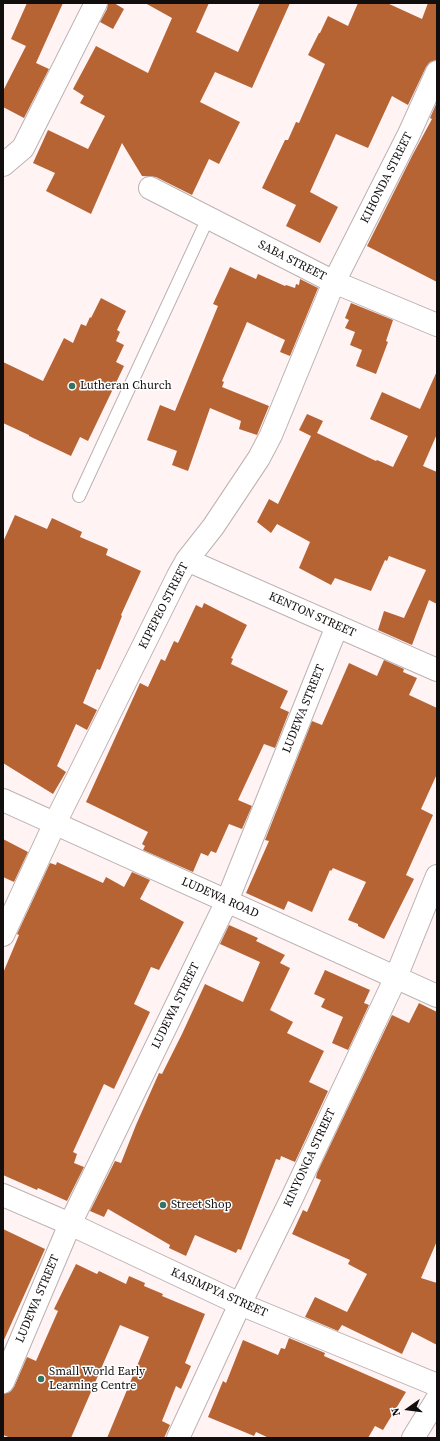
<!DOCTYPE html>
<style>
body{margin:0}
#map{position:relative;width:440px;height:1441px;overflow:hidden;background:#fff3f4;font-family:"Source Serif 4",serif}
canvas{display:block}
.frame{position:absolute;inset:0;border:4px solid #120e0e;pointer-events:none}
.north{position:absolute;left:388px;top:1389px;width:40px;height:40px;-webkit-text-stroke:3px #fff;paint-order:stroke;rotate:256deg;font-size:11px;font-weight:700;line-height:16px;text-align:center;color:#120e0e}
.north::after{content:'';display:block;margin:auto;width:14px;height:18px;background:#120e0e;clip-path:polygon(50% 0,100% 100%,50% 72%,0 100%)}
</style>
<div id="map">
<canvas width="440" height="1441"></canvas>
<div class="frame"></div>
<div class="north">N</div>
</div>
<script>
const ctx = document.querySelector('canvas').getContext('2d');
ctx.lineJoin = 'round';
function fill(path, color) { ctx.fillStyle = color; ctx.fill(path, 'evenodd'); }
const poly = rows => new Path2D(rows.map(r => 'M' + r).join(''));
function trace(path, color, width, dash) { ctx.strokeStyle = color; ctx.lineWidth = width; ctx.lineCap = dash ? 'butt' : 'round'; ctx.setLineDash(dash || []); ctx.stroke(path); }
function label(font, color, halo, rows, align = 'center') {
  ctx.font = font + ' "Source Serif 4",serif'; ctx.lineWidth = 3; ctx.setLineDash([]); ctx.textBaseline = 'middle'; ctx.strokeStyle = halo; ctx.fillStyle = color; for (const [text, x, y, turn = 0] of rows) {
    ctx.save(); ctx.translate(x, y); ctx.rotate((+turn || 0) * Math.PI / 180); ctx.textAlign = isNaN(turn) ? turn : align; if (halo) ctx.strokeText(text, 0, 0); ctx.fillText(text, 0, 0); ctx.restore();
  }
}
fill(poly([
 [27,3,63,3,36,63,49,69,24,118,3,107,3,91,26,46,11,39],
 [108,3,114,3,124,9,113,29,100,22,107,9],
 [145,3,209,3,196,32,238,52,260,3,290,3,252,88,215,72,200,102,240,122,219,164,209,159,192,195,156,177,142,176,122,143,91,214,46,191,55,173,33,163,48,130,88,149,105,116,80,103,84,96,73,89,96,46,148,73,172,18],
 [358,3,387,3,422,19,428,3,437,3,437,60,430,62,426,67,408,105,392,96,368,148,336,134,310,192,338,207,320,243,286,226,296,205,262,188,285,140,288,140,296,122,299,123,325,64,308,55,319,33,320,33,328,16,348,26],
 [437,102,437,282,367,246,412,156,432,119,430,118],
 [230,267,256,279,258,274,285,286,286,285,295,288,296,284,299,285,300,279,318,288,290,356,280,352,285,340,247,322,222,381,224,382,222,387,269,406,257,435,239,429,241,421,210,408,188,471,172,465,177,451,147,440,160,405,175,411,218,306,213,304],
 [101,298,126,311,117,330,120,332,116,341,124,345,116,362,124,366,88,441,80,437,71,456,29,436,29,435,3,423,3,362,43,381,64,338,73,343,81,324,86,326,90,317,91,318],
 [351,303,393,320,386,341,388,342,376,374,356,366,362,350,350,345,355,332,345,328,349,320,345,318],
 [437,371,437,434,423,466,437,472,437,604,429,600,412,645,378,630,384,611,404,618,426,570,389,556,387,561,385,560,371,591,335,578,331,585,299,568,310,542,277,524,271,533,257,522,269,499,278,504,311,436,299,430,307,414,323,421,317,433,376,461,377,460,393,467,408,436,370,419,382,392,420,409],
 [15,515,47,529,52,518,82,532,80,537,108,549,106,555,141,571,121,615,122,616,100,670,97,669,83,703,97,710,87,730,76,724,57,766,66,772,53,794,3,763,3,542],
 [204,603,247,625,231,658,233,659,231,664,288,691,280,708,289,712,275,748,264,744,238,800,252,806,242,829,229,824,216,853,211,851,208,856,201,853,193,872,143,850,145,846,142,844,148,832,86,802,140,683,148,687,161,659,165,661,174,641,178,643,196,605,202,608],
 [384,660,404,669,403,672,417,678,409,695,437,708,437,774,421,809,433,815,406,875,414,879,384,939,358,926,358,924,348,920,366,882,333,868,331,871,330,870,312,912,288,901,284,910,246,893,269,841,265,840,312,721,322,725,349,663,377,676],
 [3,839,28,852,14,882,3,877],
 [57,862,103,883,106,877,124,887,132,872,150,880,140,899,184,922,159,970,151,967,134,1004,150,1012,114,1089,104,1084,73,1152,77,1154,74,1163,84,1167,67,1201,38,1188,37,1190,3,1175,3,973,19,935,17,934,50,863,56,865],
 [229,925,258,938,256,941,285,955,280,963,290,968,270,1010,293,1022,287,1033,324,1051,309,1082,328,1091,295,1162,281,1156,280,1160,276,1159,241,1250,238,1249,236,1253,195,1235,186,1256,169,1248,170,1245,108,1209,104,1217,90,1211,115,1161,121,1163,136,1125,159,1073,162,1074,182,1034,205,984,243,1002,260,962,220,944],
 [325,970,370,990,364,1003,369,1005,348,1050,332,1043,343,1017,321,1007,325,999,314,994],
 [419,1003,437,1012,437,1241,421,1278,437,1283,437,1345,412,1332,402,1354,342,1325,338,1331,305,1317,315,1297,347,1312,367,1274,348,1264,350,1260,292,1234,303,1210,307,1212,321,1180,316,1178,317,1173,392,1015,409,1023],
 [3,1229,45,1249,3,1342],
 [76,1264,97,1274,99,1271,126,1284,129,1276,145,1283,144,1286,163,1294,162,1296,205,1314,185,1363,191,1366,181,1389,176,1386,162,1421,170,1425,164,1438,107,1438,149,1337,120,1325,71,1438,11,1438,3,1435,3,1394,10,1392,14,1387,27,1357,36,1361,58,1311,54,1309],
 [289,1338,325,1353,324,1356,406,1392,383,1430,375,1426,368,1438,269,1438,256,1432,254,1436,208,1417,223,1381,226,1383,243,1340,278,1355,281,1348,285,1349]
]), '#b76435');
const service = poly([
 [79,496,208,218]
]);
const minor = poly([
 [3,165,23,148,96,3],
 [150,188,334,282,437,325],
 [187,560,437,670],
 [3,800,437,996],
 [3,935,55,823,178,576,187,560,213,527,259,458,271,435,334,282,409,134,437,72],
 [3,1195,70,1224,240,1304,437,1385],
 [3,1382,70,1224,227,901,337,626],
 [178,1438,240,1304,291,1200,396,977,437,876]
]);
const secondary = poly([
 [413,1438,437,1399]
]);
trace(service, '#bcb2b2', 14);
trace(minor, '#bcb2b2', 24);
trace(secondary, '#bcb2b2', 24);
trace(service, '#fff', 12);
trace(minor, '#fff', 22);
trace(secondary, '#fff', 22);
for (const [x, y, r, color] of [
 [72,386,4,"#327362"],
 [163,1205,4,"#327362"],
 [41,1379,4,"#327362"]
]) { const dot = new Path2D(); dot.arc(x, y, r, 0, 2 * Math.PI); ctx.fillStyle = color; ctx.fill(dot); trace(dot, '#fff', 1.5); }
label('12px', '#120e0e', '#fff', [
 ["KIHONDA STREET",387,178,-63],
 ["SABA STREET",292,261,27],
 ["KIPEPEO STREET",164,606,-63],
 ["KENTON STREET",312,615,24],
 ["LUDEWA STREET",304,709,-68],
 ["LUDEWA ROAD",220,898,24],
 ["LUDEWA STREET",176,1006,-64],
 ["KINYONGA STREET",310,1158,-65],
 ["KASIMPYA STREET",219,1293,24],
 ["LUDEWA STREET",38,1299,-67]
]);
label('12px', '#120e0e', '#fff', [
 ["Lutheran Church",80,386],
 ["Street Shop",171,1205],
 ["Small World Early",49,1372],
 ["Learning Centre",49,1386]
], 'left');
</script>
